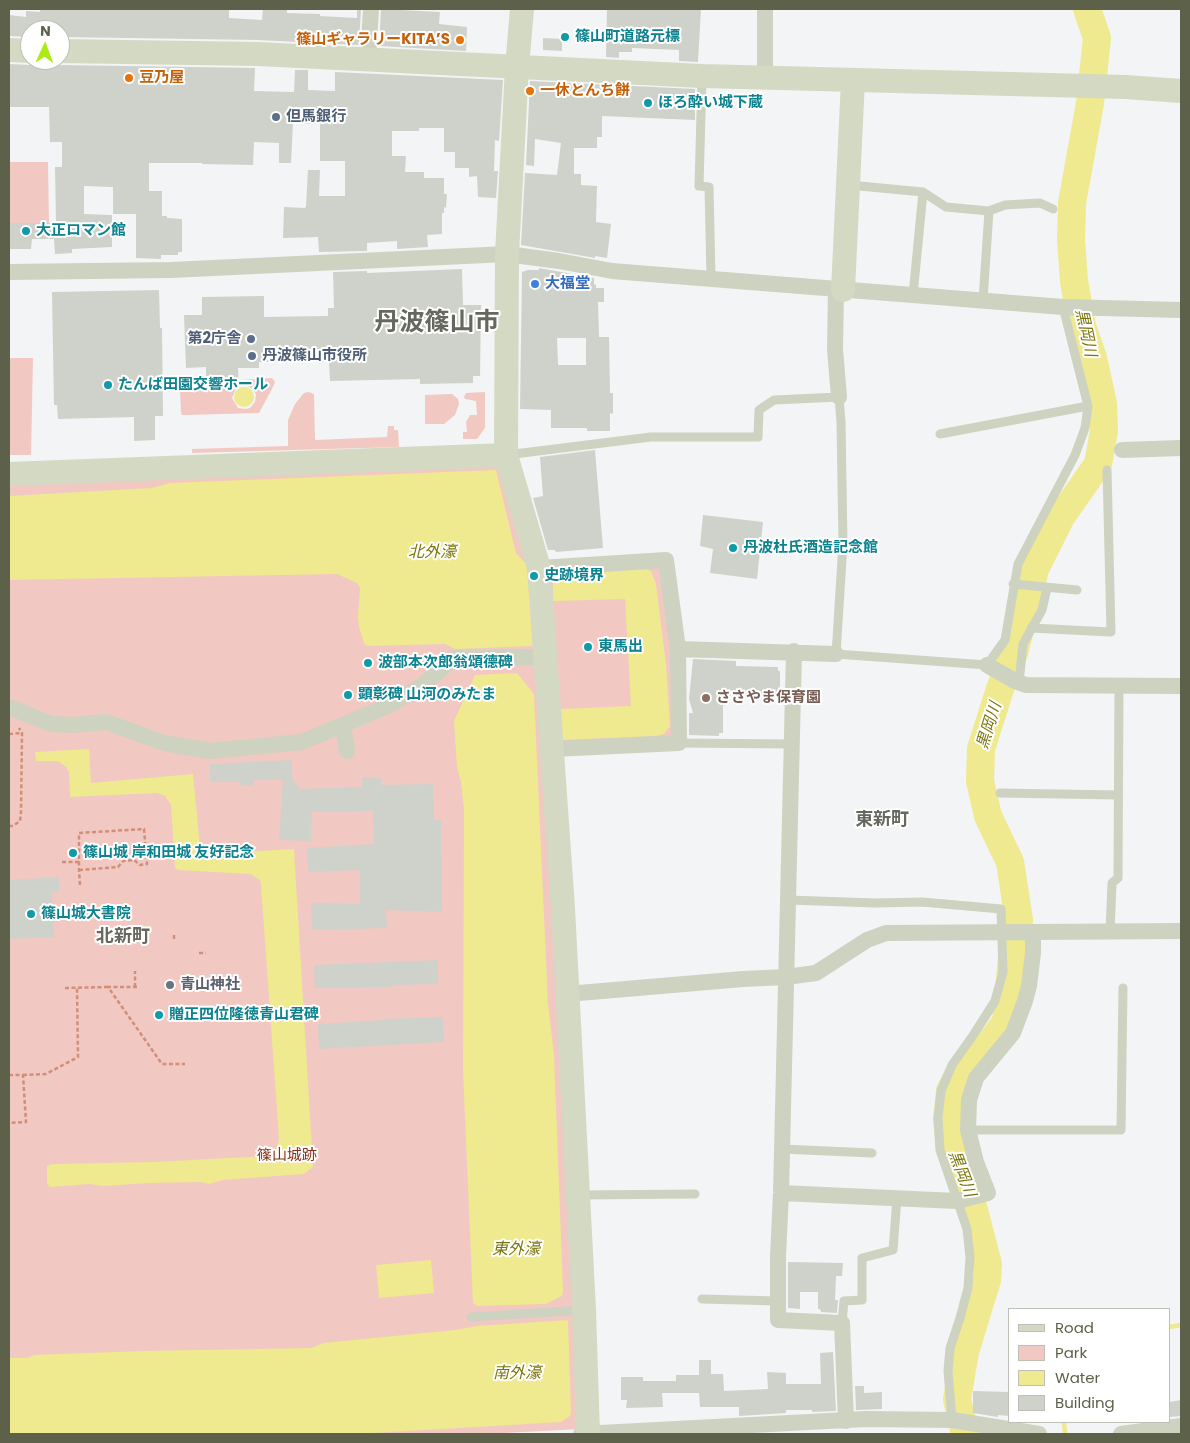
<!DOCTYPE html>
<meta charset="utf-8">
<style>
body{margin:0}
#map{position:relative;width:1190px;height:1443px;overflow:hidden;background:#f3f4f5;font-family:Poppins,sans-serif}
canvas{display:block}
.frame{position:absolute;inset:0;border:10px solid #5d614a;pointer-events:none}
.legend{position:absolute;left:1008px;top:1308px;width:162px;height:115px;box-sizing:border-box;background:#fff;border:1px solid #bec0b7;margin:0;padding:6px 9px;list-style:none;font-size:15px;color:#5d614a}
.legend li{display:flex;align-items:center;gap:10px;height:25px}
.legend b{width:25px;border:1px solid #bec0b7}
.north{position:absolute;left:20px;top:20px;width:50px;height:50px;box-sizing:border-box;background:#fff;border:1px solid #bec0b7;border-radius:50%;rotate:2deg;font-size:14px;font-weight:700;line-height:20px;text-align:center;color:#5d614a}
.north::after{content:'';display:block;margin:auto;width:18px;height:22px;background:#adeb17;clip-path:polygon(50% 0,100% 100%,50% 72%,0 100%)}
</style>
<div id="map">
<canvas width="1190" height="1443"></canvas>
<div class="frame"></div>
<ul class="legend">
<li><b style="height:6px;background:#d4d9c4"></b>Road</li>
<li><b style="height:14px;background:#f2c8c2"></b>Park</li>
<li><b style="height:14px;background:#efe98f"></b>Water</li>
<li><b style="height:14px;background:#cfd2ca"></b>Building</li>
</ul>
<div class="north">N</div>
</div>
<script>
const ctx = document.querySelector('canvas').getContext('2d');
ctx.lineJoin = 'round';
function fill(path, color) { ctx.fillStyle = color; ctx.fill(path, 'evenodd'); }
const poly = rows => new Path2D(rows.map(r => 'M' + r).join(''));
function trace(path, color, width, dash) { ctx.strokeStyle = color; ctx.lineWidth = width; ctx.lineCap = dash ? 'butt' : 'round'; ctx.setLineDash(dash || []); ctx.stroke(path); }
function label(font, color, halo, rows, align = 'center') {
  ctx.font = font + ' Poppins,"Noto Sans JP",sans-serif'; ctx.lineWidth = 4; ctx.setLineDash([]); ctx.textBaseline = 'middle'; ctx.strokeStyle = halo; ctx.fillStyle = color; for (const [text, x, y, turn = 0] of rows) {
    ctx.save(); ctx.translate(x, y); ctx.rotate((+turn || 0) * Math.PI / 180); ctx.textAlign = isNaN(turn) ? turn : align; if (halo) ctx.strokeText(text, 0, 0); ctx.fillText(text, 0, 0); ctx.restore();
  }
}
fill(poly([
 [9,162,48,162,49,223,9,223],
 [9,358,33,358,31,455,9,455],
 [272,378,275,382,274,385,259,413,186,415,182,415,181,412,180,389,185,382,205,381,206,386,240,384,240,380],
 [244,385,251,388,256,394,255,402,250,408,246,409,238,408,232,398,236,388],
 [309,392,314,394,315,440,387,437,388,426,394,426,394,430,398,430,399,447,192,453,192,449,288,446,288,420,295,404,304,393],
 [485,392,485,428,477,439,463,439,463,432,467,432,466,422,470,415,477,415,476,401,465,399,464,397,466,393],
 [452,394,458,399,459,404,455,415,444,424,425,424,425,395],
 [500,465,526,560,668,568,679,742,549,745,582,1429,483,1434,9,1434,9,485]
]), '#f2c8c2');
fill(poly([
 '234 397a10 10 0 1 1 20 0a10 10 0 1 1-20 0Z',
 [496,470,516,553,529,567,533,646,455,649,445,644,368,646,364,644,359,627,358,616,360,588,357,583,337,574,9,580,9,496,151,488,170,483],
 [645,568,651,571,656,584,666,664,670,726,664,734,656,736,560,740,560,709,631,706,625,599,553,601,553,576],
 [517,673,534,694,548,1004,554,1055,563,1290,562,1296,546,1304,477,1306,473,1303,463,1070,464,810,461,782,457,767,454,721,475,675],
 [89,749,91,783,193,774,200,847,205,852,224,853,294,849,313,1167,304,1174,222,1180,209,1184,201,1182,148,1183,104,1186,90,1184,50,1187,47,1183,47,1166,53,1164,154,1162,267,1156,277,1148,279,1138,261,885,260,880,250,874,178,870,175,867,171,805,165,796,157,793,70,797,69,772,66,767,58,761,36,761,35,752],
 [431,1260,434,1293,379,1298,376,1265],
 [568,1320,571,1412,570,1416,561,1422,357,1434,9,1434,9,1358,27,1358,34,1355,143,1351,312,1348,323,1343,455,1330,477,1326]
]), '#efe98f');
trace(poly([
 [1169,1327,1181,1325],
 [1064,1422,1065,1434]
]), '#efe98f', 4.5);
trace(poly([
 [965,1434,957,1399,965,1352,987,1280,988,1264,970,1195,950,1148,947,1119,950,1091,962,1068,986,1048,1006,1022,1012,957,1019,920,1010,862,988,816,980,781,981,749,1000,689,1014,653,1035,569,1061,517,1098,464,1104,431,1103,404,1093,358,1082,326,1074,281,1071,240,1072,203,1090,103,1097,38,1087,9]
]), '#efe98f', 28);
fill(poly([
 [40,9,229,9,229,18,262,20,263,9,287,9,287,13,320,14,320,16,357,18,357,9,361,9,359,45,258,40,60,37,60,30,30,30,30,37,9,36,9,15,26,17,26,11,40,12],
 [381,9,440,12,439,24,467,27,466,51,379,46],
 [607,9,701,9,698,62,679,61,679,50,632,48,632,52,619,52,619,58,606,57],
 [543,38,562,39,562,51,543,50],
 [39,61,52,61,60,65,255,68,254,91,294,92,295,70,308,70,308,90,335,91,335,72,503,80,499,141,495,140,494,171,498,171,496,198,478,197,477,176,469,177,469,168,455,168,455,152,444,152,444,128,419,128,419,131,392,131,392,156,406,156,405,172,424,172,424,178,444,178,444,194,447,194,446,208,444,207,444,213,442,213,442,234,427,235,428,247,397,249,397,241,367,243,367,251,319,252,318,237,283,238,284,207,305,208,306,206,308,170,320,170,319,196,345,196,345,161,320,161,320,124,293,123,291,163,279,163,279,143,254,142,253,165,202,164,202,163,149,163,149,191,162,191,162,216,167,216,167,218,182,219,182,252,178,252,178,255,161,255,161,259,136,258,136,214,113,214,113,187,84,186,84,214,112,215,112,247,72,249,72,253,55,254,54,239,32,239,31,249,9,249,9,223,56,223,55,167,62,167,62,142,50,142,49,107,9,107,9,64,29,65],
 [530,81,695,89,695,120,602,116,602,137,597,137,597,148,574,148,574,174,581,174,581,185,597,186,596,222,611,224,607,258,595,256,595,258,521,245,525,173,557,175,561,143,535,139,534,166,526,165],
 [539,268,594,278,594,284,596,285,596,288,604,288,604,302,598,302,599,337,609,337,610,393,613,393,613,414,610,413,610,431,587,431,587,428,551,428,551,410,520,409,522,272,528,270,539,270],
 [557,338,586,338,586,365,558,365],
 [462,269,463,305,481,305,480,376,473,376,473,383,420,384,420,379,330,381,329,362,259,362,259,368,238,368,239,383,206,385,206,367,186,368,184,315,202,315,202,297,264,296,264,317,328,316,328,308,334,308,333,272,367,271,367,273],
 [159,290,160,328,162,328,163,416,155,416,155,440,134,441,134,417,58,419,57,405,54,405,52,292],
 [595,450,603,548,556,552,555,550,548,550,533,498,543,496,540,457],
 [703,515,763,522,757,579,710,573,713,549,700,546],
 [693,659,736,661,736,666,778,667,778,671,780,671,780,693,778,693,777,697,723,695,723,733,719,733,719,736,689,735,689,713,693,713,689,699],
 [292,760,292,778,300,789,362,787,362,777,381,778,381,785,433,784,434,820,441,820,442,912,386,910,387,928,312,930,311,903,360,904,360,870,308,872,307,848,374,844,373,811,312,812,311,841,279,840,283,780,254,780,254,786,239,785,240,782,210,782,210,764],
 [59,877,59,892,52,892,54,937,9,939,9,880],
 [438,960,438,984,392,985,392,987,315,988,314,965],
 [443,1017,444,1042,319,1049,318,1024,384,1020,384,1019],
 [788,1262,843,1263,842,1276,836,1276,835,1300,838,1300,837,1313,821,1312,820,1309,818,1309,818,1292,800,1292,800,1309,788,1308],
 [833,1352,836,1411,812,1412,812,1410,786,1410,786,1413,739,1416,739,1407,700,1407,699,1393,662,1393,663,1407,626,1408,627,1400,621,1400,621,1377,643,1377,643,1381,676,1381,676,1375,699,1375,699,1360,711,1360,711,1374,723,1374,724,1391,768,1389,767,1372,786,1373,786,1384,821,1384,820,1353],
 [855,1386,864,1386,864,1393,882,1392,882,1409,856,1410],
 [973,1391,1009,1392,1009,1416,998,1415,998,1417,973,1413],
 [1181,1400,1181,1416,1170,1417,1169,1402]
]), '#cfd2ca');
trace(poly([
 [9,734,22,733],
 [9,826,13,826,20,821,21,812,22,733,19,728],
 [62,862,79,862],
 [79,870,118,867,123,861,134,860,140,865,147,864,144,829,79,833,79,870,80,885],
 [174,935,174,941],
 [199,953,206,953],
 [135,987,135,971],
 [137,987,108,987,162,1064,185,1064],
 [65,988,108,987],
 [9,1075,23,1075,26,1122,9,1123],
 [23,1075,46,1074,78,1057,77,988]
]), '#d18e79', 2.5, [4, 2.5]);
trace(poly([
 [702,78,699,186,709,187,711,278],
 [849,185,923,192,946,207,989,211,1005,205,1040,203,1053,209],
 [913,295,923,192],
 [983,300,989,211],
 [940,434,1088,406],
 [506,455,651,437,758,437,759,410,774,400,839,397,841,422,843,544,836,654,987,665,1005,640,1018,564,1075,455,1085,428,1088,406,1063,307],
 [1013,584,1077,590],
 [1031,628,1111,632,1107,470],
 [1019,683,1023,644,1042,610,1047,588],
 [679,743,792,744],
 [1000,793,1118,795],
 [788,900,875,903,922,902,1001,909,1003,972,995,1001,974,1034,952,1065,941,1091,938,1118,940,1150,967,1229,970,1257,968,1288,960,1318,950,1348,948,1371,952,1420],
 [1110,932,1112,883,1118,878,1119,686],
 [968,1130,1121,1130,1123,988],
 [782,1149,872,1153],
 [580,1195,695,1194],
 [702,1299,778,1301],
 [471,1317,584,1310],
 [842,1323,844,1301,862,1300,862,1258,893,1250,897,1198]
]), '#ced2c1', 9);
trace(poly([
 [765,9,765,77],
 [368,60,371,9],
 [9,272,171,270,507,254,559,261,612,271,1063,307,1181,310],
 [836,289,835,349,839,397],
 [1122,450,1181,448],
 [539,568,666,560,678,649,679,743,553,749],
 [678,649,836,654],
 [794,651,781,1193,778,1257,778,1320,842,1323,846,1421],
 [987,665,1015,681,1026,685,1181,686],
 [9,707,51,724,74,725,106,722,164,743,210,751,302,742,390,705,424,684,454,658,546,657],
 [343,725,347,751],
 [567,994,743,979,786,977,816,973,867,940,886,933,1181,931],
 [781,1193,957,1201,988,1193,976,1162,968,1130,969,1100,976,1078,1013,1033,1025,1001,1029,986,1033,953,1033,932],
 [581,1434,866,1419,952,1420,1039,1434],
 [1121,1434,1181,1426]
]), '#ced2c1', 16);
trace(poly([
 [522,9,517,67,507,254,506,455,539,568,563,908,584,1310,588,1434],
 [9,50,30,51],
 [60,51,258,54,702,76,1126,87,1181,91],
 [843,290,853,80],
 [9,474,506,455]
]), '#d4d9c4', 24);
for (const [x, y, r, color] of [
 [565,37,5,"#0f9aa8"],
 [460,40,5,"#e8710a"],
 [129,78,5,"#e8710a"],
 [530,91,5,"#e8710a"],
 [648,103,5,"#0f9aa8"],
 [276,117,5,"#5c6f8a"],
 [26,231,5,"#0f9aa8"],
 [535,284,5,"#3f7fe0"],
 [251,339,5,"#5c6f8a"],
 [252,356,5,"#5c6f8a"],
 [108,385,5,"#0f9aa8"],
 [733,548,5,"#0f9aa8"],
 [534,576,5,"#0f9aa8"],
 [588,647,5,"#0f9aa8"],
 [368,663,5,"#0f9aa8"],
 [348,695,5,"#0f9aa8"],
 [706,698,5,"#8d6e63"],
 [73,853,5,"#0f9aa8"],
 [31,914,5,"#0f9aa8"],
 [170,985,5,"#6b7280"],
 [159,1015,5,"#0f9aa8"]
]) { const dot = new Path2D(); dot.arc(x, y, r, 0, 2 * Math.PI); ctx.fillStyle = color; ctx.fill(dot); trace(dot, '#fff', 2); }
label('bold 15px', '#0d838f', '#fff', [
 ["篠山町道路元標",575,37],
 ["ほろ酔い城下蔵",658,103],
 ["大正ロマン館",36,231],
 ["たんば田園交響ホール",118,385],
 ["丹波杜氏酒造記念館",743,548],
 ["史跡境界",544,576],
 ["東馬出",598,647],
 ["波部本次郎翁頌德碑",378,663],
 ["顕彰碑 山河のみたま",358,695],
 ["篠山城 岸和田城 友好記念",83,853],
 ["篠山城大書院",41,914],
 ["贈正四位隆徳青山君碑",169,1015]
], 'left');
label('bold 15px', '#c56008', '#fff', [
 ["篠山ギャラリーKITA’S",450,40,"right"],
 ["豆乃屋",139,78],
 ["一休とんち餅",540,91]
], 'left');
label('bold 15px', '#4e5e75', '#fff', [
 ["但馬銀行",286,117],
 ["第2庁舎",241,339,"right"],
 ["丹波篠山市役所",262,356]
], 'left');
label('bold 15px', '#366cbe', '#fff', [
 ["大福堂",545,284]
], 'left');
label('bold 15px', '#785e54', '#fff', [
 ["ささやま保育園",716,698]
], 'left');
label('bold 15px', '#5b616d', '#fff', [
 ["青山神社",180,985]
], 'left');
label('15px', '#883015', '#fff', [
 ["篠山城跡",287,1156]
]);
label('italic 16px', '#7c750b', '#fff', [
 ["黒岡川",1085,333,78],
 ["北外濠",432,553],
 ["黒岡川",990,726,-73],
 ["黒岡川",961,1174,69],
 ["東外濠",516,1250],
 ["南外濠",517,1374]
]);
label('bold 18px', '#66685f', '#fff', [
 ["東新町",882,820],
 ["北新町",123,937]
]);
label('bold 25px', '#66685f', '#fff', [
 ["丹波篠山市",437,324]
]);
</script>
